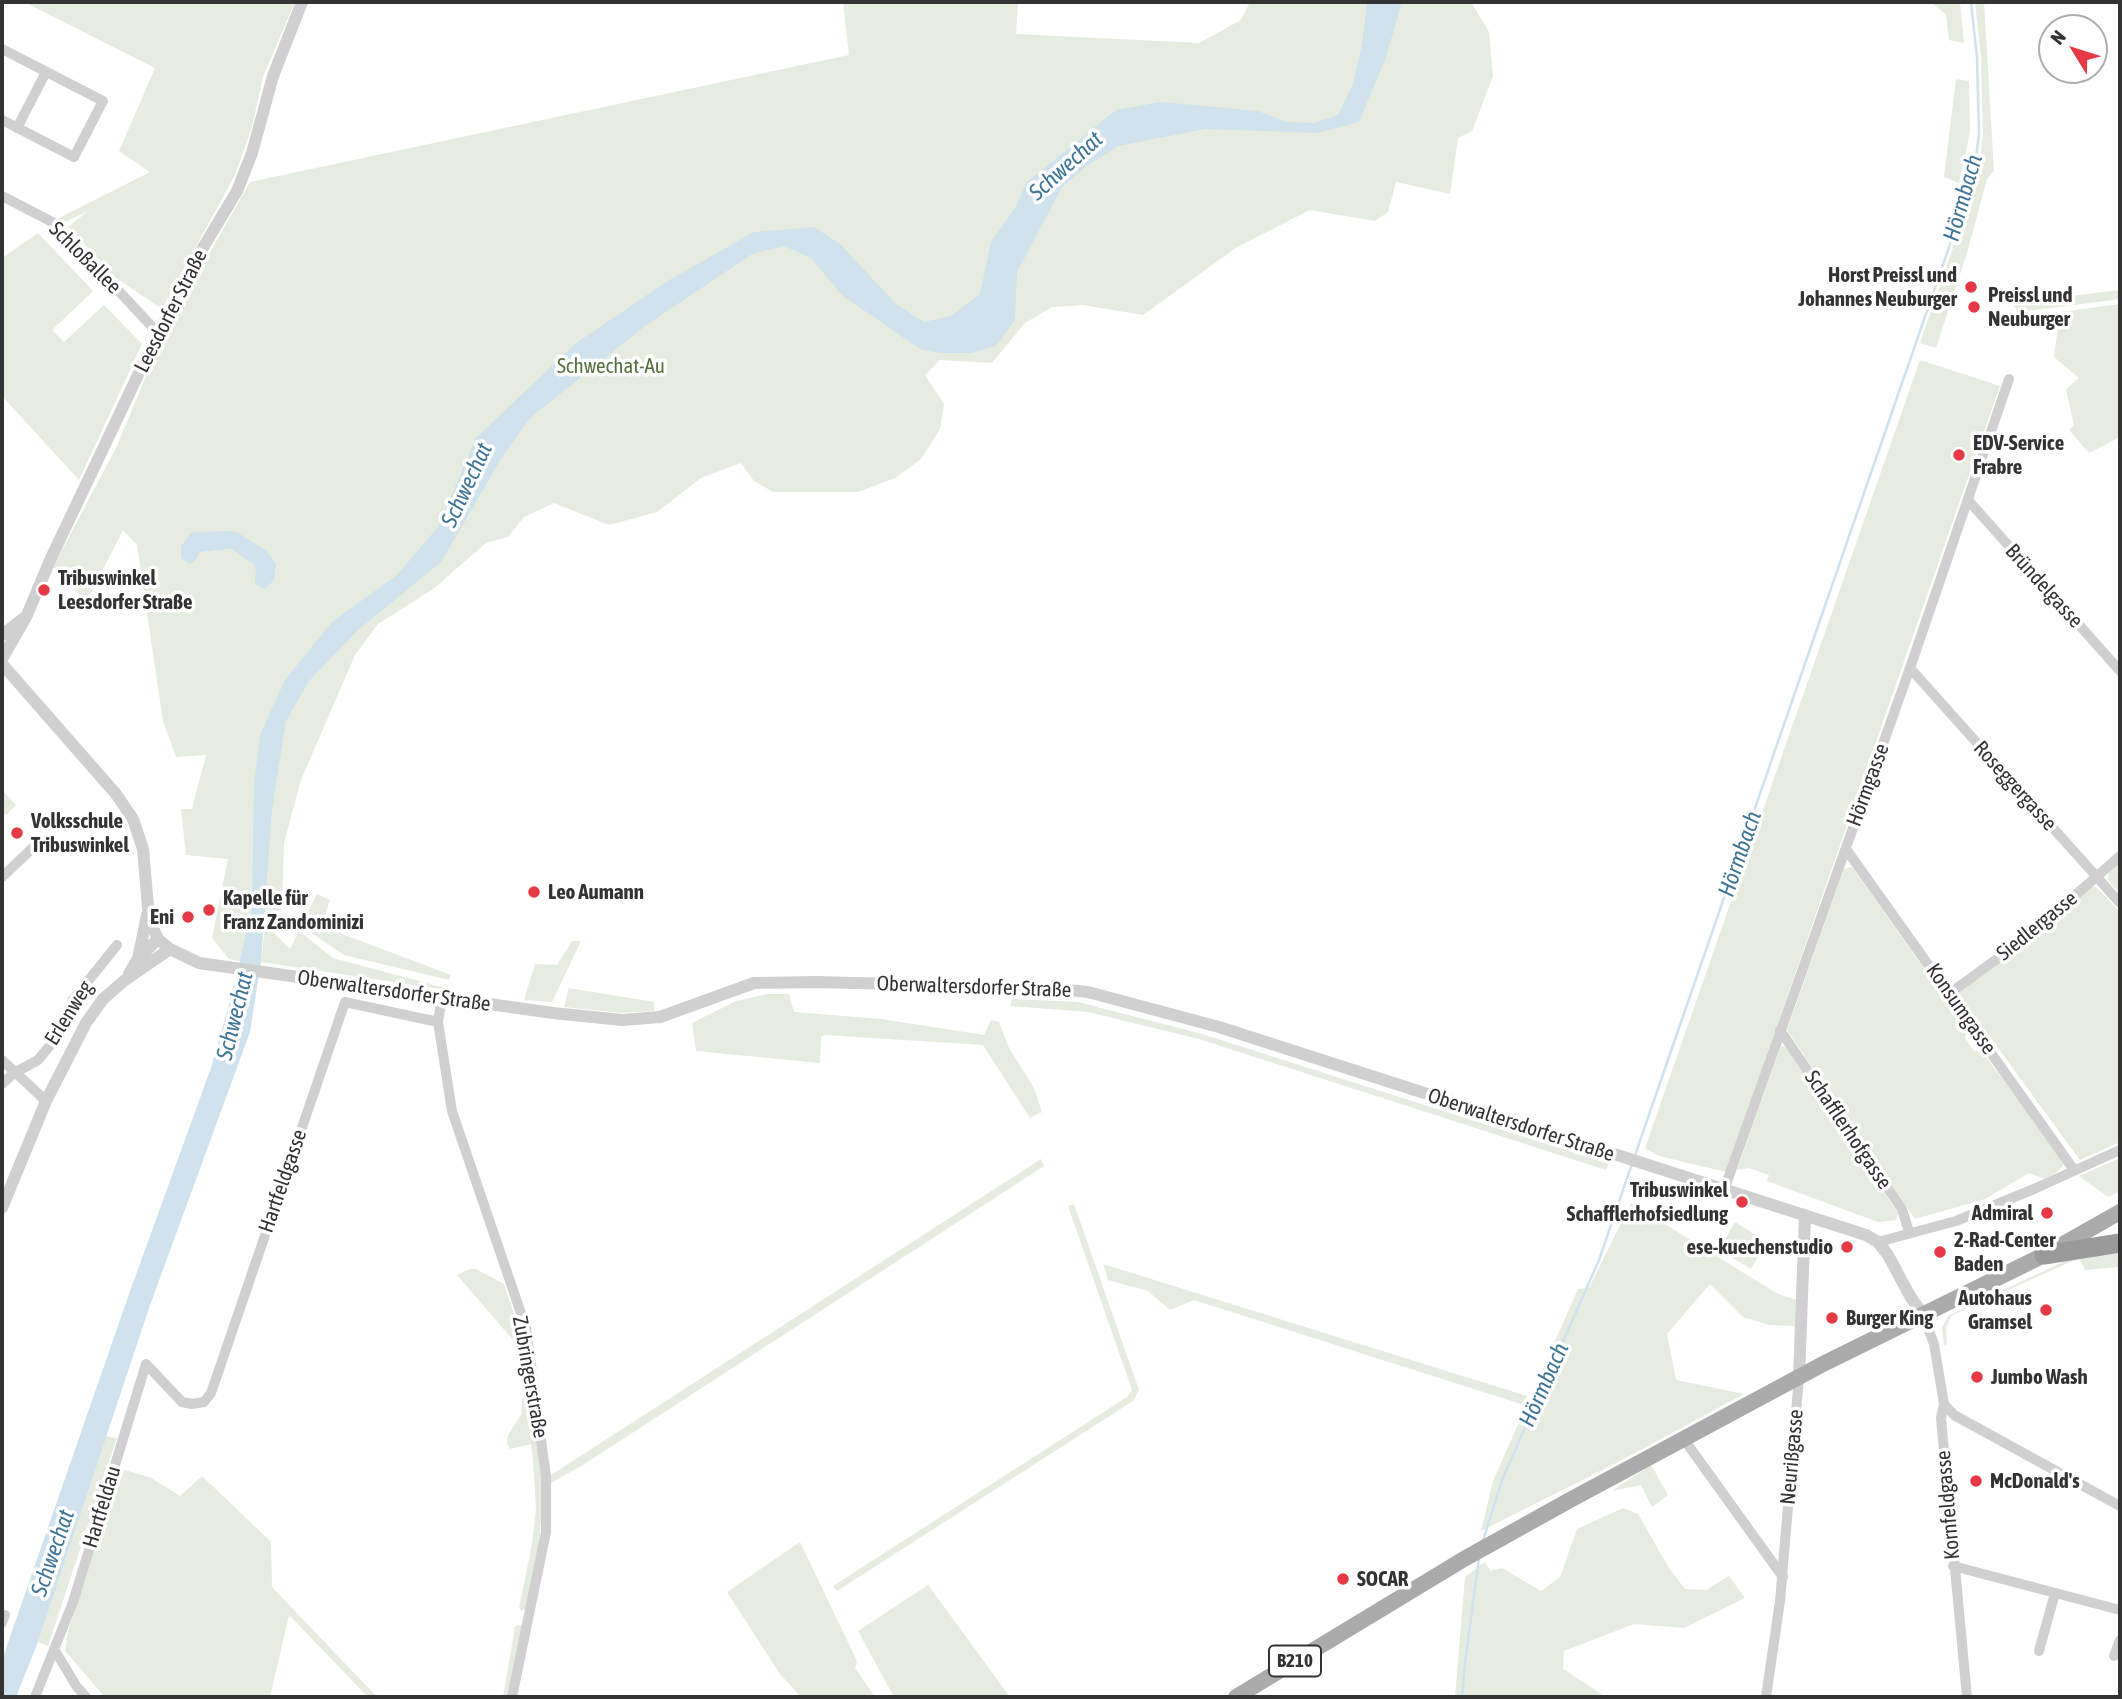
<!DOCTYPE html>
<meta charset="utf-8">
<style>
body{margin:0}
#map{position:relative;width:2122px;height:1699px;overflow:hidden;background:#fff;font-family:"Asap Condensed",sans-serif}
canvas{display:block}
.frame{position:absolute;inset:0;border:4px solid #333;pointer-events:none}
.north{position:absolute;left:2038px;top:14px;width:70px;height:70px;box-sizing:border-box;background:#fff;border:2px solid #adadad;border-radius:50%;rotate:308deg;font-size:19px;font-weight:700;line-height:28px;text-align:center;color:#333}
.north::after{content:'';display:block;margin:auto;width:24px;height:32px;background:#e63946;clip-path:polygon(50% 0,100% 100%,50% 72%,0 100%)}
</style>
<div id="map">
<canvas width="2122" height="1699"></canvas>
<div class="frame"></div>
<div class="north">N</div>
</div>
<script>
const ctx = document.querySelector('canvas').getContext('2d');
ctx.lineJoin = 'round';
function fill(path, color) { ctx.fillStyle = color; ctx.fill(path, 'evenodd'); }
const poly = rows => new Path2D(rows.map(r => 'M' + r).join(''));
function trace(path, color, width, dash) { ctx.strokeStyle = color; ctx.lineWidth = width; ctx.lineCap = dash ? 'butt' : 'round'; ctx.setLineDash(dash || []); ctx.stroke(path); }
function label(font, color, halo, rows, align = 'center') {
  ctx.font = font + ' "Asap Condensed",sans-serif'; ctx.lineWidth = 7; ctx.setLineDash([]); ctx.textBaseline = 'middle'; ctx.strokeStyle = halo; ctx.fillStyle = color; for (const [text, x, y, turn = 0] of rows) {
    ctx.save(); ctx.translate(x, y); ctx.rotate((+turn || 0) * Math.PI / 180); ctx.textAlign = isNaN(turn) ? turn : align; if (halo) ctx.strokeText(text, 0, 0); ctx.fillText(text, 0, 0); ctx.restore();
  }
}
fill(poly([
 [24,2,295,2,263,77,252,127,235,175,162,309,116,278,68,227,88,211,63,223,57,219,150,172,119,151,155,68],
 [843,2,1018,2,1016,34,1199,43,1241,20,1250,2,1471,2,1489,32,1493,76,1472,131,1458,138,1450,194,1396,182,1388,212,1375,221,1310,210,1237,247,1143,315,1083,305,1052,307,1025,323,992,363,940,360,925,375,944,404,940,429,921,459,895,478,858,492,773,492,754,481,741,463,701,478,657,512,609,525,554,503,524,517,508,537,486,543,433,589,378,624,355,655,301,780,284,843,282,908,270,918,274,933,290,949,299,931,333,958,445,988,447,990,261,962,265,925,239,961,229,959,212,938,228,859,186,855,181,809,192,809,206,755,176,757,163,721,137,545,123,530,89,597,82,598,53,567,116,448,164,333,250,182,849,55],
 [235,531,274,580,256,571,254,565,231,549,200,552],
 [1931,2,1960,2,1964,43,1949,40,1946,15],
 [1975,2,1984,2,1994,171,1987,179,1967,253,1936,348,1920,343,1978,176,1983,135,1981,57],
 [1956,79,1969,81,1970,132,1959,183,1944,177],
 [38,233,93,291,52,330,64,342,104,305,142,344,79,480,2,396,2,258],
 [2120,290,2120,299,2019,312,2011,303],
 [2120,304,2120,437,2089,453,2069,430,2074,425,2066,389,2079,378,2054,357,2060,312],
 [1920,360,2000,386,1726,1172,1659,1156,1645,1148],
 [2,790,16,805,6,815,2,810],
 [2120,860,2120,894,2108,880,2109,870],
 [1852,867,1967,1029,1965,1038,1974,1051,1982,1052,2064,1159,2063,1166,2057,1172,2045,1179,2029,1173,1985,1199,1915,1219,1787,1030,1844,869],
 [2095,886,2120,912,2120,1142,2080,1160,1957,992,2089,888],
 [317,894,330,900,321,926,451,975,449,980,344,955,301,926],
 [572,941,581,941,552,1002,524,1000,535,964,557,965],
 [569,988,654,1002,654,1011,621,1013,564,1007],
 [767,994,789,994,794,1012,881,1019,984,1035,991,1020,999,1022,1009,1048,1034,1088,1042,1112,1030,1118,983,1045,825,1035,821,1037,820,1063,696,1051,692,1023,736,1001],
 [1012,999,1078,1002,1202,1034,1609,1164,1606,1170,1199,1039,1088,1012,1010,1006],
 [1781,1046,1788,1048,1898,1213,1896,1220,1878,1222,1767,1181,1769,1175,1749,1168,1737,1170],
 [2120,1158,2120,1191,2108,1197,2079,1176],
 [1041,1159,1044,1166,586,1463,551,1483,551,1475],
 [1631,1203,1776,1293,1796,1300,1795,1326,1769,1325,1743,1317,1710,1284,1667,1334,1676,1380,1744,1394,1622,1460,1481,1531,1493,1481,1578,1289,1589,1288],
 [1074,1204,1139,1390,1133,1401,837,1591,833,1586,1127,1397,1132,1390,1068,1206],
 [1735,1222,1767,1242,1751,1269,1719,1250],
 [2120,1249,2120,1267,2085,1270,2079,1258,1951,1316,1946,1328,1947,1344,1944,1345,1942,1328,1948,1316,2069,1259],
 [1103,1264,1527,1396,1524,1405,1194,1300,1170,1310,1148,1291,1108,1280],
 [470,1269,476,1269,504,1284,521,1335,527,1364,540,1456,542,1506,539,1546,526,1609,521,1611,519,1608,532,1544,536,1508,533,1460,531,1444,510,1449,507,1443,508,1435,521,1415,523,1393,513,1340,457,1275],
 [106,1436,117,1438,48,1646,38,1642],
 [1651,1465,1668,1495,1652,1507,1641,1485,1612,1491],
 [119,1468,151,1478,180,1496,202,1476,271,1542,272,1587,377,1697,368,1697,289,1615,270,1697,105,1697,65,1651,68,1631],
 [1623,1508,1638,1514,1669,1568,1685,1589,1706,1590,1729,1576,1745,1598,1684,1628,1634,1624,1564,1651,1563,1669,1603,1695,1601,1697,1455,1697,1465,1577,1485,1562,1490,1571,1502,1568,1541,1591,1560,1577,1577,1529],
 [800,1542,857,1661,855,1668,875,1697,801,1697,780,1674,727,1592],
 [928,1585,983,1660,1010,1697,894,1697,858,1631],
 [518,1625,523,1625,509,1697,503,1697,515,1627]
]), '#e6ecdf');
fill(poly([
 [1367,2,1402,2,1386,57,1359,122,1317,133,1205,129,1118,146,1085,167,1062,187,1017,272,1015,320,996,346,971,353,941,353,920,349,842,295,811,258,784,246,752,254,645,326,530,418,501,459,441,562,358,630,309,681,286,721,272,809,261,962,250,1032,149,1308,38,1642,16,1697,2,1697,2,1660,129,1294,212,1065,234,986,252,907,254,784,260,735,285,680,332,622,397,575,438,527,476,438,575,344,666,282,754,232,814,227,840,244,896,304,924,322,951,316,980,294,991,242,1015,208,1027,182,1116,110,1161,102,1258,111,1286,122,1314,123,1338,115,1353,84,1362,45],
 [235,531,267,551,276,564,274,580,265,589,255,584,256,571,254,565,231,549,200,552,195,561,190,564,181,558,181,546,192,532]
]), '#cfe2ee');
trace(poly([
 [1634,1158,1974,175,1979,134,1977,58,1971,2],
 [1483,1541,1502,1480,1599,1260,1632,1164],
 [1462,1697,1465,1663,1479,1558]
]), '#cfe2ee', 2.5);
trace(poly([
 [2,49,103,101,74,157,2,120],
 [17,128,46,72],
 [2,196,56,224,158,333],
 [1968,500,2120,671],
 [1910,668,2120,903],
 [1846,849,2074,1170],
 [2,877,41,840],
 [1950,993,2030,935,2120,856],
 [438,1022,452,1111,526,1328,546,1477,546,1532,512,1697],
 [1780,1030,1902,1209,1909,1232],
 [2,1060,46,1101],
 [2,1084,14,1073,38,1060,62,1031,72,1001,117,945],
 [1724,1190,1910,668,2009,379],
 [1878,1242,1956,1221,2034,1189,2120,1150],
 [1923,1315,1934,1344,1944,1404,1941,1418,1967,1697],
 [1944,1404,1954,1415,2120,1506],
 [1683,1438,1783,1577],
 [1953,1566,2120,1610],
 [2,1623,5,1615],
 [54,1649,77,1687,86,1697],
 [2039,1651,2055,1593],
 [2114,1656,2120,1640],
 [35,1697,73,1602,146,1364,182,1402,192,1404,204,1402,211,1393,345,1002,438,1022,442,997],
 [1766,1697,1780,1601,1799,1377]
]), '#d0d0d0', 10);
trace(poly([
 [2,635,24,618],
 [2,659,27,615,51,558,158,333,198,256,237,191,252,153,273,76,302,2],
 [2,664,116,794,133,819,143,849,148,907,152,926,158,939,170,949,199,963,553,1013,622,1020,660,1017,754,983,817,982,1048,988,1088,992,1219,1027,1866,1235,1878,1242,1888,1255,1910,1296,1923,1315],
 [138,959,147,915],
 [129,974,137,960,158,939],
 [2,1208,46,1101,86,1023,103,999,125,980,170,949],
 [1799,1377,1805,1216]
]), '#d0d0d0', 12);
trace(poly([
 [1236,1697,1464,1559,1570,1500,1823,1364,2044,1255,2120,1212]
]), '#ababab', 16);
trace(poly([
 [2044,1255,2120,1243]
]), '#9a9a9a', 19);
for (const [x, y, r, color] of [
 [1971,287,7,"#e63946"],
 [1974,307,7,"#e63946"],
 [1959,455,7,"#e63946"],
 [44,590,7,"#e63946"],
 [17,833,7,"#e63946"],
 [534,892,7,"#e63946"],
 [209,910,7,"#e63946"],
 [188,917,7,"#e63946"],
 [1742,1202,7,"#e63946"],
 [2047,1213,7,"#e63946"],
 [1847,1247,7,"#e63946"],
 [1940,1252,7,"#e63946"],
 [2046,1310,7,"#e63946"],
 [1832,1318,7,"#e63946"],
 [1977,1377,7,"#e63946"],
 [1976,1481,7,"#e63946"],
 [1343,1579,7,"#e63946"]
]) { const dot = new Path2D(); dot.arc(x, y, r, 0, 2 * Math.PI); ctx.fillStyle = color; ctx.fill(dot); trace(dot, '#fff', 2.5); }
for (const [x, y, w] of [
 [1295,1661,52]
]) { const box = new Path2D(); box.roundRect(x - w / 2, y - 15.5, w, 31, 5); ctx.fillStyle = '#fff'; ctx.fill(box); trace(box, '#333', 2); }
label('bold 19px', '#333', null, [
 ["B210",1295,1661]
]);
label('21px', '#333', '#fff', [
 ["Schloßallee",85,258,45],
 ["Leesdorfer Straße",171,311,-63],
 ["Bründelgasse",2044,586,48],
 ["Hörmgasse",1868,785,-70],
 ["Roseggergasse",2015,786,48],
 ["Siedlergasse",2037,926,-39],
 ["Oberwaltersdorfer Straße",974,987,2],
 ["Oberwaltersdorfer Straße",394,991,8],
 ["Konsumgasse",1961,1009,55],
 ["Erlenweg",69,1013,-58],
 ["Oberwaltersdorfer Straße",1521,1125,18],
 ["Schafflerhofgasse",1848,1130,56],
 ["Hartfeldgasse",283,1181,-71],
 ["Zubringerstraße",530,1377,80],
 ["Neurißgasse",1792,1457,-85],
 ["Kornfeldgasse",1948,1505,-95],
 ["Hartfeldau",102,1507,-73]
]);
label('bold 21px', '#333', '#fff', [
 ["Horst Preissl und",1957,275,"right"],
 ["Johannes Neuburger",1957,299,"right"],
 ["Preissl und",1988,295],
 ["Neuburger",1988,319],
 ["EDV-Service",1973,443],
 ["Frabre",1973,467],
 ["Tribuswinkel",58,578],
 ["Leesdorfer Straße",58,602],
 ["Volksschule",31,821],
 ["Tribuswinkel",31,845],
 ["Leo Aumann",548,892],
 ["Kapelle für",223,898],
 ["Franz Zandominizi",223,922],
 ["Eni",174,917,"right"],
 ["Tribuswinkel",1728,1190,"right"],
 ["Schafflerhofsiedlung",1728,1214,"right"],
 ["Admiral",2033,1213,"right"],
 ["2-Rad-Center",1954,1240],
 ["Baden",1954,1264],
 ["ese-kuechenstudio",1833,1247,"right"],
 ["Autohaus",2032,1298,"right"],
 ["Gramsel",2032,1322,"right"],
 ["Burger King",1846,1318],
 ["Jumbo Wash",1991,1377],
 ["McDonald's",1990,1481],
 ["SOCAR",1357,1579]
], 'left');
label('21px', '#56703f', '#fff', [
 ["Schwechat-Au",611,366]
]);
label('italic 23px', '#3f7597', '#fff', [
 ["Schwechat",1066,166,-42],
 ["Hörmbach",1963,198,-74],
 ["Schwechat",467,485,-65],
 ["Hörmbach",1740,854,-71],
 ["Schwechat",235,1016,-76],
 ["Hörmbach",1544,1385,-66],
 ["Schwechat",53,1553,-71]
]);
</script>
